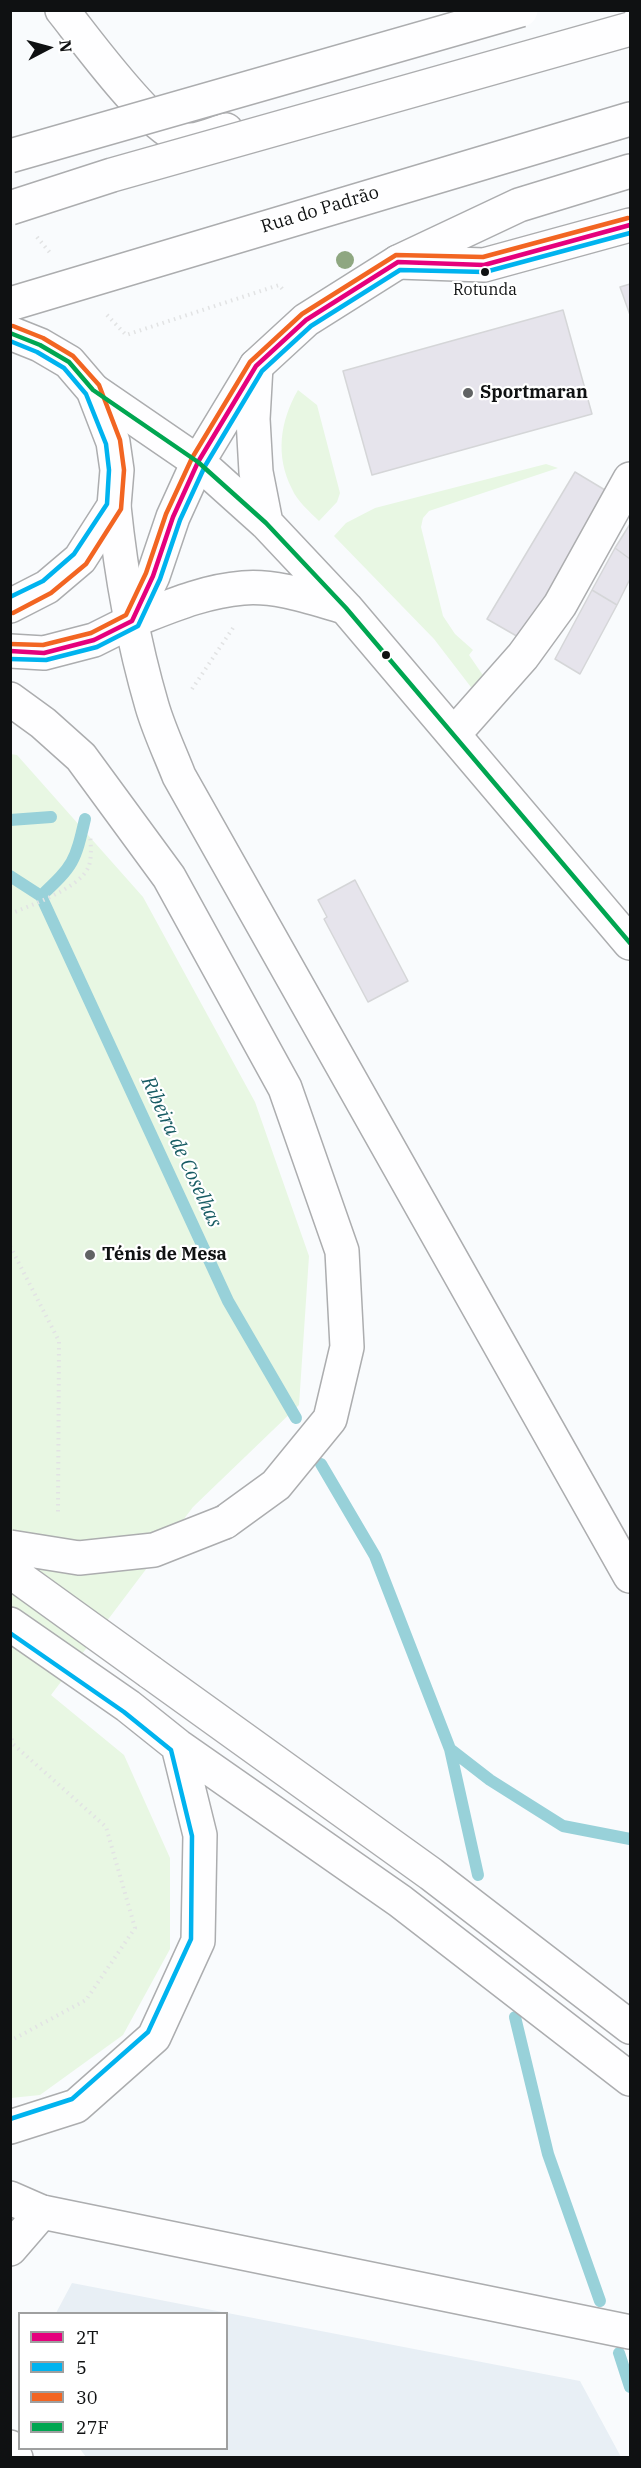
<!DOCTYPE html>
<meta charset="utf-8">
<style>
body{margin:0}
#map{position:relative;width:641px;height:2468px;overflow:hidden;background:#f9fbfd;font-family:"IBM Plex Serif",serif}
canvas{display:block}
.frame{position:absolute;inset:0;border:12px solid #0f1112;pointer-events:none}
.legend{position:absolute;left:18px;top:2312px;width:210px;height:138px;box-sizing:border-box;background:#fff;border:2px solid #9fa0a0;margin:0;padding:8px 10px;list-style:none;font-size:18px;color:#0f1112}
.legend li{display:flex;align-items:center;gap:12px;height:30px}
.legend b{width:30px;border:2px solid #9fa0a0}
.north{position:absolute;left:18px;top:18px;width:60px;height:60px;-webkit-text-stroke:4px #fff;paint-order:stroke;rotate:84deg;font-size:16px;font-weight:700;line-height:24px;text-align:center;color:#0f1112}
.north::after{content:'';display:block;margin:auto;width:21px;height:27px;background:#0f1112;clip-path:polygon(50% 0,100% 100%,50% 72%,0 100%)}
</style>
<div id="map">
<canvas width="641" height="2468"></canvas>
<div class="frame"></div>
<ul class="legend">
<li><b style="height:8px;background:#e5007d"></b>2T</li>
<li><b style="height:8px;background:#00b3ef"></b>5</li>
<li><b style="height:8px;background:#f26522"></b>30</li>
<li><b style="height:8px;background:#00a651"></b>27F</li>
</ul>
<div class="north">N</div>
</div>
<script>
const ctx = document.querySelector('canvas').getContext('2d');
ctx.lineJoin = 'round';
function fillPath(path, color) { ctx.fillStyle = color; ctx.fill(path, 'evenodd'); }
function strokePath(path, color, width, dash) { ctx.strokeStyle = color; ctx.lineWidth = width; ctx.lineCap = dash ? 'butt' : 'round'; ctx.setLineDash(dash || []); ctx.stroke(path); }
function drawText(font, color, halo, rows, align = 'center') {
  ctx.font = font + ' "IBM Plex Serif",serif'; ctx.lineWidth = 4.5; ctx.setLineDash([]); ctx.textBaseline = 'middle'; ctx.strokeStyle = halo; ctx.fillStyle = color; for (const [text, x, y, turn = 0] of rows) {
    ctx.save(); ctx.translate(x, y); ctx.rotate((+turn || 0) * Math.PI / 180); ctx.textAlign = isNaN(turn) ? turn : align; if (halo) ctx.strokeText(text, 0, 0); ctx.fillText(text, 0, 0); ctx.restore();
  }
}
fillPath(new Path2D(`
 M72,2283L580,2381L621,2457H86L80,2449L226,2448V2314L56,2313Z`), '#e8eff5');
fillPath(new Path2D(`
 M298,390L317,405L340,493L337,502L319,521C310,512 297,501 292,489C275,456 280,421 298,390Z
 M546,464L558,468L429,511L423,518L421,527L443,616L455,634L473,650L469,655L489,684L477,695L434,639L334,536L346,523L375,508Z
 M10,754L17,755L143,897L255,1102L309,1256L299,1405L193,1507L51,1695L124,1755L170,1858V1949L123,2035L40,2095L11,2098Z`), '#e8f7e3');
strokePath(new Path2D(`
 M10,820L51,817
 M10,876L41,896C74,865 75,862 85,819
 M41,896L228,1301L296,1418
 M321,1464L375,1556L450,1749L490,1780L563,1826L630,1839
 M450,1749L478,1875
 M515,2017L548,2154L600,2301
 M619,2353L630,2387`), '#98d1d9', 12);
const building = new Path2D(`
 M630,284V315L620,287Z
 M563,310L592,414L372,475L343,371Z
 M575,472L610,493L527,642L487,619Z
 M630,524V559L615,548Z
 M615,548L630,559V579L617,605L592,590Z
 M592,590L617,605L580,674L555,659Z
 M355,880L408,981L368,1002L324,919L327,917L318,900Z`);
fillPath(building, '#e6e4ec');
strokePath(building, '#d5d6d8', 1.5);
const minor = new Path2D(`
 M62,10C84,37 157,140 190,140C201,140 216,133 226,130
 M398,262L484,265L630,225
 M256,366L253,419L256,472L266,523
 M93,390L198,462L266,523L346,608L630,943
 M132,621C168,607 204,591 243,588C277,585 312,598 344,607
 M454,734L523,656L560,605L630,479
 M10,2249L42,2212
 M10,2447L16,2458`);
const major = new Path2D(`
 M10,304L630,119
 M10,333L40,345L69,362L93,390L113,442L117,470L114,506L80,559L47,587L10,606
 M10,651L44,653L94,640L132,621L153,576L173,517L198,462L256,366L306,320L398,262L519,205L630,171`);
const highway = new Path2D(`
 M114,506C121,574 133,641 152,706C159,730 170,753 179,776L630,1576
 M10,699L43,723L81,757L169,877L285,1088L342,1251L347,1347L330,1419L276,1485L225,1522
 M10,1624L128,1706L178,1746L400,1901L630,2079
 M150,1672L431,1874L630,2027
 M10,2127L76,2106L154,2037L198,1941L200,1835L178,1746
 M10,2198L42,2212L630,2332`);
strokePath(minor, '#acadaf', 36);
strokePath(major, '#acadaf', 36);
strokePath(highway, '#acadaf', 36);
strokePath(new Path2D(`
 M37,237L51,254
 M107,315L126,335L279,285L284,291
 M192,689L233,628
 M10,914C31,905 78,889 88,868C92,860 91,845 90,835
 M10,1246L59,1341L58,1516
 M10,1733L13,1744L106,1827L135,1928L86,2000L10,2041`), '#e2e3e4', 4, [1.5, 4.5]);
strokePath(minor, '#fefeff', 33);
strokePath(major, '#fefeff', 33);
strokePath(highway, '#fefeff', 33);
const highwayBridge = new Path2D(`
 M10,156L521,10
 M10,208L112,175L630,29
 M10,1547L79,1558L154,1550L225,1522
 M10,1571L150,1672`);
strokePath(highwayBridge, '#acadaf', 36, []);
strokePath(highwayBridge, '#fefeff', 33);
strokePath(new Path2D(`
 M10,651L44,653L94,640L132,621L153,576L173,517L198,462L256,366L306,320L398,262L484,265L630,225`), '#e5007d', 4.5);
strokePath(new Path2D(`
 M10,341L37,352L64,368L86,394L106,444L109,470L107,504L74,554L43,581L10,597
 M10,659L46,660L97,647L138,626L160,579L180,520L205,466L262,371L311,326L400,270L485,272L630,233
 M10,1633L124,1712L171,1750L192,1836L191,1939L148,2032L72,2099L10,2119`), '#00b3ef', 4.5);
strokePath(new Path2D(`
 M13,326L43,338L73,356L99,385L120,440L124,470L121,509L86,564L51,593L13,613
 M10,644L43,645L91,633L126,615L146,573L166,514L192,458L250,362L302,314L396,255L483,257L628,218`), '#f26522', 4.5);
strokePath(new Path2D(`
 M10,333L40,345L69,362L93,390L198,462L266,523L346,608L630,943`), '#00a651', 4.5);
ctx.fillStyle = '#8fa781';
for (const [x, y] of [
 [345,260]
]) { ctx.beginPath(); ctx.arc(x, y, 9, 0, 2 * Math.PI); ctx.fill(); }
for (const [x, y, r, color] of [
 [485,272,5,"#0f1112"],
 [468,393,6,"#616364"],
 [386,655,5,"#0f1112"],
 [90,1255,6,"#616364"]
]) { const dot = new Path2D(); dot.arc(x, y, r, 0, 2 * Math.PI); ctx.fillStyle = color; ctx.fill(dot); strokePath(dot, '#fff', 2); }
drawText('16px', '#0f1112', '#fff', [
 ["Rotunda",485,290]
]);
drawText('18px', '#0f1112', '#fff', [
 ["Rua do Padrão",320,210,-17]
]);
drawText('bold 18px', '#0f1112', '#fff', [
 ["Sportmaran",480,393],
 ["Ténis de Mesa",102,1255]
], 'left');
drawText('italic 20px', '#185c64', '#fff', [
 ["Ribeira de Coselhas",181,1152,65]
]);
</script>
